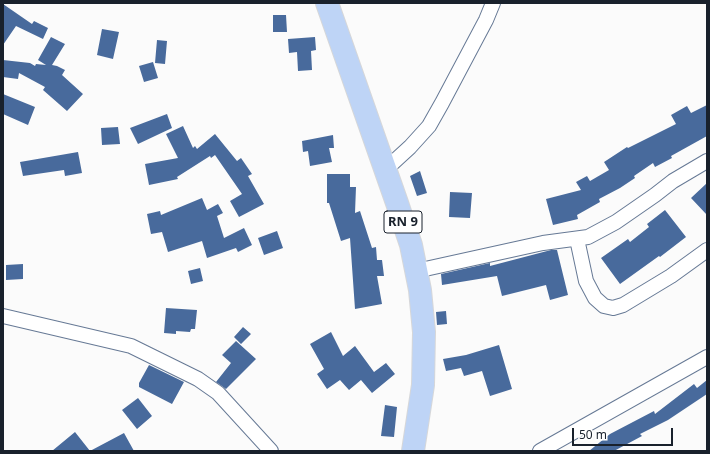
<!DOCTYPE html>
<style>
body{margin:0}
#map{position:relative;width:710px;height:454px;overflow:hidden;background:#fbfbfb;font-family:"Noto Sans",sans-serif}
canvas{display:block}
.frame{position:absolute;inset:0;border:4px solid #19212c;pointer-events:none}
.scale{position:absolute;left:572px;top:428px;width:101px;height:18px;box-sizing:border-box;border:2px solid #19212c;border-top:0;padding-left:5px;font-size:12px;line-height:14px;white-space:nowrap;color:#19212c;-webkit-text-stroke:3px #fff;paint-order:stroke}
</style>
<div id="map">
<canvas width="710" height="454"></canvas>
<div class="frame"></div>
<div class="scale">50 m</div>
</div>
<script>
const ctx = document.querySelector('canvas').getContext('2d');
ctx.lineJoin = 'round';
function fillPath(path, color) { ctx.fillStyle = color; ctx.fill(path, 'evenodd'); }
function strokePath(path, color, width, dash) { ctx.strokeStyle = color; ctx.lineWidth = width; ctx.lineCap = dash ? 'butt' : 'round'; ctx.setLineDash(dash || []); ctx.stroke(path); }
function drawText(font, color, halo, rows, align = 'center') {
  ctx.font = font + ' "Noto Sans",sans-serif'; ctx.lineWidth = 4; ctx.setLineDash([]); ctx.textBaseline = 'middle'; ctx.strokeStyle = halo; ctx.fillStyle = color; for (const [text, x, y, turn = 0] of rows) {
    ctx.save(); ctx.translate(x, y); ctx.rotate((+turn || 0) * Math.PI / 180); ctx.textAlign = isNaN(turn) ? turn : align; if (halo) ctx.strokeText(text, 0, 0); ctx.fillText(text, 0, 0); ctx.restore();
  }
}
fillPath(new Path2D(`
 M3,4L32,24L34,21L48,28L43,39L16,26L3,45Z
 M273,15H286L287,32H273Z
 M102,29L119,32L113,59L97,55Z
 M51,37L65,44L52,65L57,66L65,70L62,75L83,94L67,111L43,90L45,87L19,73L18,79L3,77V60L30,63L35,66L36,64L46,65L38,60Z
 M315,37L316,50L311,51L312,70L298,71L297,52L289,53L288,39Z
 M157,40L167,41L165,64L155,63Z
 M153,62L158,78L144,82L139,66Z
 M3,94L35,107L28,125L3,114Z
 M707,105V136L671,156L672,158L655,167L653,163L634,176L635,178L620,188L599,199L600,202L577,215L578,219L553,225L546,199L581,190L576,182L587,176L590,181L609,170L604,162L627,147L628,148L676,124L671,115L687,106L691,113Z
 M167,114L172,128L138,144L130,128Z
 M183,126L193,148L195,146L197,149L215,134L237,161L241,158L252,174L248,176L264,204L239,217L230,201L242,194L215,155L211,158L210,156L177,177L178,179L149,185L145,164L178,158L166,134Z
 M118,127L120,144L102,145L101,128Z
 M333,135L334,148H329L332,162L310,166L308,151L303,152L302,141Z
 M78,152L82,173L65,176L64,170L23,176L20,162Z
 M420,171L427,193L417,196L410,176Z
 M327,174H350V187H356L355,213L360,211L372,248L376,247L377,260H382L384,276H377L382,304L355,309L350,238L341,241L329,203H327Z
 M707,183V215L691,198Z
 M450,192L472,193L470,218L449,217Z
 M202,198L207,210L218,204L223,213L217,216L224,238L244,228L252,245L238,252L236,248L207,258L202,241L168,252L162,232L151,234L147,214L160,211L161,215Z
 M665,210L686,237L660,257L659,256L620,284L601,258L628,239L630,242L649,227L647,224Z
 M277,231L283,248L264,255L258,238Z
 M551,250H557L568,295L550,300L546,285L502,296L497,276L442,285L441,274L490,263V266Z
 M23,264V279L6,280V265Z
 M200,268L203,281L191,284L188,271Z
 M166,308L197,310L195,329H191L190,332L176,331V334L164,333Z
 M446,311L447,324L437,325L436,312Z
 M243,327L251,334L241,344L234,337Z
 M331,332L343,356L355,346L374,372L386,363L395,374L372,393L361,380L349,390L340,380L327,389L317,374L324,369L310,344Z
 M236,341L256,359L226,389L216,382L231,363L222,355Z
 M499,345L512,389L490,396L482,371L464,376L461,368L446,371L443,359L466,355Z
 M149,365L184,382L172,404L139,387V383Z
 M707,380V394L668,420L640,434L642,436L614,451H589L610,434L654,411L655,414L694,384L697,388Z
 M138,398L152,416L137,429L122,410Z
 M385,405L397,407L394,437L381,436Z
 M75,432L90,451L124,433L134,451H52Z`), '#486a9c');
const street = new Path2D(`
 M386,169L410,147L429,126L442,103L486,20L493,3
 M577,239L586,281L595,298L604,306L613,308L623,305L671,276L707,250
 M416,271L543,243L588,237L616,222L655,195L673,181L707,161
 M3,316L131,346L198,379L218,393L271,451
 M540,451L707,357`);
const primary = new Path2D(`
 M327,3L397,203L411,245L420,290L424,332L423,385L413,451`);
strokePath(street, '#667995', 16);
strokePath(primary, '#d6d7d9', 24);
strokePath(street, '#fff', 14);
strokePath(primary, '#bed4f6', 22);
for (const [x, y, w] of [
 [403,222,38]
]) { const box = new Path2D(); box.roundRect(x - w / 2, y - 11, w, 22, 3); ctx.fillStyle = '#fff'; ctx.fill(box); strokePath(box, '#19212c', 1); }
drawText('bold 13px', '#19212c', null, [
 ["RN 9",403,222]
]);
</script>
